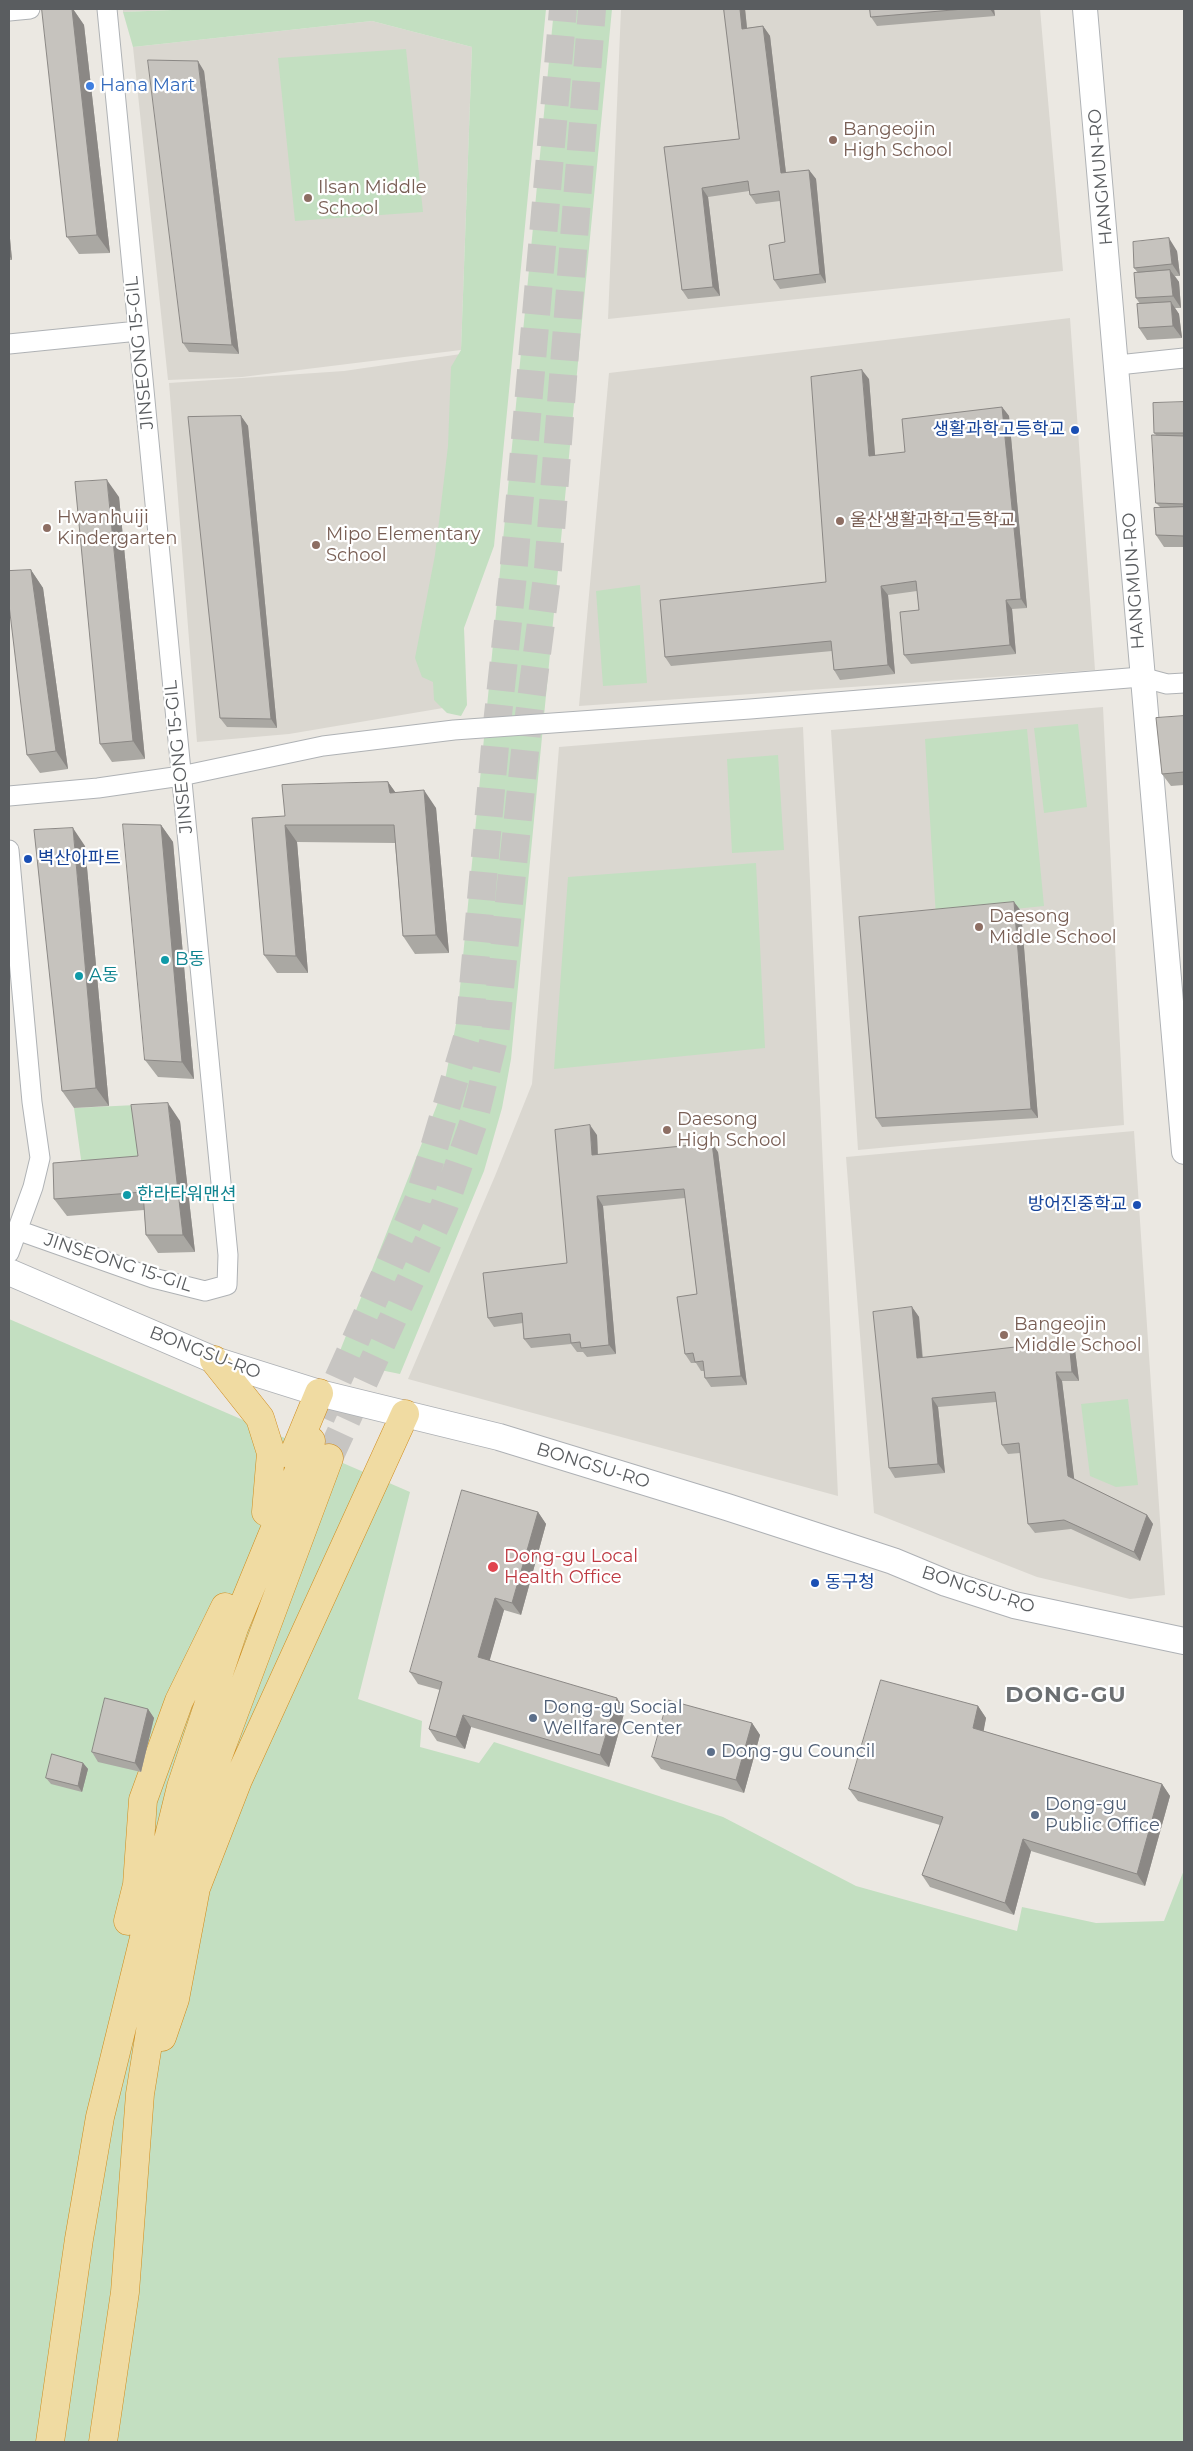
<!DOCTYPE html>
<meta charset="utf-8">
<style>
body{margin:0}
#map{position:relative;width:1193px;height:2451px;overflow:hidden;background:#ebe8e2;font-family:Montserrat,sans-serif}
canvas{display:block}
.frame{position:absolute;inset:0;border:10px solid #5a5d60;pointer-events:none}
</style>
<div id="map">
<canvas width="1193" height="2451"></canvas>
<div class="frame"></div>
</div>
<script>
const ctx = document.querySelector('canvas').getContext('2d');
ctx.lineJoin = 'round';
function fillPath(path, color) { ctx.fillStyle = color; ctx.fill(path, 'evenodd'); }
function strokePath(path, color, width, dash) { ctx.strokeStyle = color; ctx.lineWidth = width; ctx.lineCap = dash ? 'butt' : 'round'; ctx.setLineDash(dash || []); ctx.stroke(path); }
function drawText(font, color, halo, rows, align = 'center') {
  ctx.font = font + ' Montserrat,"Noto Sans KR",sans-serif'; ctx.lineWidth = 4.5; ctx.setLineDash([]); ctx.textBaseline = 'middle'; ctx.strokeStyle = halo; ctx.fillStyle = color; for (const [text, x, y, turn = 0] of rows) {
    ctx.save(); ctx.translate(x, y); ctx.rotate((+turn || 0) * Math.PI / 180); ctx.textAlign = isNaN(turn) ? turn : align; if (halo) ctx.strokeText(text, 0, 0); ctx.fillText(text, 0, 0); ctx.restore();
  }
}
fillPath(new Path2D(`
 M123,9H197L123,12Z
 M621,9H1040L1063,271L608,319Z
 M372,21L472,47L461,350L242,377L168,380L133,47Z
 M1070,318L1095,670L579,706L609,373Z
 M461,354L443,708L289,734L197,742L169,383L344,371Z
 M1103,707L1124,1125L858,1150L831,730Z
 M803,727L838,1496L408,1379L495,1176L532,1084L559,747Z
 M1134,1131L1165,1595L1130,1599L1037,1577L874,1513L846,1157Z`), '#dad7d0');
fillPath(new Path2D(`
 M197,9H546L494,546L464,628L467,705L461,716L447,713L434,700L433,682L422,677L415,658L435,555L448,446L451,367L461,350L472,47L372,21L133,47L123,12Z
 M554,9H612L511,1059L502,1108L484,1171L400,1374L336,1361L437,1105L446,1075L457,1019Z
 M406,49L423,212L295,221L278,58Z
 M640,585L647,683L603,686L596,591Z
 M1078,724L1087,807L1044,813L1034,728Z
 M1027,729L1044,906L936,917L925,739Z
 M778,755L784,850L732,853L727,759Z
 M756,863L765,1048L554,1069L568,877Z
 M136,1105L144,1170L83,1174L74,1108Z
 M9,1319L410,1492L358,1699L422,1721L420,1747L479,1763L494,1742L723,1817L856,1886L1017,1931L1022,1907L1096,1923L1164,1921L1184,1870V2442H9Z
 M1128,1399L1138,1485L1116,1487L1090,1476L1081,1404Z`), '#c3dfc1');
strokePath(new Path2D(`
 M321,1417L418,1201L469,1031L497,724L513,575L563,9
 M329,1458L444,1207L473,1124L495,1035L528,723L548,569L592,9`), '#c7c5c2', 28, [28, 14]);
const minor = new Path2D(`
 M9,11L30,9
 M9,344L138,331
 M1118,365L1184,358
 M9,796L98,788L181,776L323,746L454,730L750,709L1141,677L1167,684L1184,683
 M9,850L32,1102L40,1158L33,1187L9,1253
 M17,1230L153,1278L205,1291L227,1285L228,1255L107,9`);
const tertiary = new Path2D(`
 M1085,9L1184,1152`);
const secondary = new Path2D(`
 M9,1272L214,1360L319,1393L499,1437L727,1507L893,1561L946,1583L1014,1605L1184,1641`);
const trunk = new Path2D(`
 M214,1360L260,1418L271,1453L266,1512
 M293,1456L319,1393
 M128,1921L137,1885L143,1800L179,1701L225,1607
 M162,2037L175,1999L196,1888L238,1780L405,1414
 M50,2442L79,2239L100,2117L181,1787L234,1628L311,1441
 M103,2442L125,2292L140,2094L164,1944L205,1791L329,1458`);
strokePath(minor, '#afb2b5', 21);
strokePath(tertiary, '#afb2b5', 26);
strokePath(secondary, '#aeb1b5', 28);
strokePath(trunk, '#cf8c1d', 29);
strokePath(minor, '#fff', 19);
strokePath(tertiary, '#fff', 24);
strokePath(secondary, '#fff', 26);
strokePath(trunk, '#f0dba2', 28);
fillPath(new Path2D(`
 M42,9H73L84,25L110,253L79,254L67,237Z
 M724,9H745L747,28L763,26L770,36L786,173L809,170L816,179L826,283L780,289L774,280L785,242L780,201L756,204L750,195L749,191L708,197L720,296L688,299L682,290L664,147L739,139Z
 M870,9H994L995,16L877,26L871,17Z
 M204,71L239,354L189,352L183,343Z
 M9,228L12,260H9Z
 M1177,251L1180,276H1175L1179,282L1181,308H1175L1179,314L1182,338L1147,340L1139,328L1140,304L1136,298L1138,273L1134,268Z
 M869,379L875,456L905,452L1002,407L1009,416L1027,608L1012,609L1016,654L911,664L904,655L919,610L917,591L888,595L895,674L840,680L834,670L832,651L671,666L665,657L826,582Z
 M1184,402V547H1164L1156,535L1160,507L1156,503V435L1154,433Z
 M241,416L248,426L277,728L227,727L220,718Z
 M119,497L145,759L112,762L100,744Z
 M31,570L43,588L68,769L40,773L27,755Z
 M1184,716V785L1171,786L1162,774Z
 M388,782L395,792L436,808L449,953L415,954L403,936L395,843L297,842L308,973H277L264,955L285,816Z
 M161,825L173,842L194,1079L158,1077L145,1060Z
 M85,846L109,1106L74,1108L62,1091Z
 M1014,902L1021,911L1038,1118L882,1127L876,1118Z
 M180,1121L195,1252L158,1253L146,1235L144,1210L67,1216L54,1199L138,1156Z
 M597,1135L598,1154L718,1152L747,1385L711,1387L705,1378L704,1371H701L696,1363H691L685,1354L697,1294L685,1198L603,1206L616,1354L587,1357L583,1352H577L571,1344L531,1348L524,1339L523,1323L494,1327L488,1318L567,1263Z
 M912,1307L919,1317L923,1358L1069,1341L1075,1350L1079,1381H1062L1074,1479L1147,1515L1153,1524L1140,1561L1071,1529L1035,1533L1028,1524L1020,1453L1008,1454L1002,1445L996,1402L938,1407L945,1473L895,1478L889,1468Z
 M538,1512L546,1524L521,1615L504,1610L489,1661L625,1710L609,1767L471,1727L465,1749L437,1741L429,1729L440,1690L418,1684L410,1672Z
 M978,1706L986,1718L983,1731L1162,1784L1170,1796L1145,1886L1031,1851L1014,1915L930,1887L922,1875L940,1825L858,1801L849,1789Z
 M148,1709L154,1718L141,1772L98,1762L92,1752Z
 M752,1723L760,1735L744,1793L661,1769L652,1757Z
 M83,1763L88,1769L82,1792L51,1784L46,1778Z`), '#aaa8a3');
fillPath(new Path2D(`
 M72,9H73L84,25L110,253L97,235Z
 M740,9H745L748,38L742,29Z
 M990,9H994L995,16Z
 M763,26L770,36L787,182L781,173Z
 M198,61L204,71L239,354L232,345Z
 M809,170L816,179L826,283L820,274Z
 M702,188L708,197L720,296L713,287Z
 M9,228L12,260L9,255Z
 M1169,238L1177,251L1180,276L1172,264Z
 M1170,270L1179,282L1181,308L1173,296Z
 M1171,302L1179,314L1182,338L1173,326Z
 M862,370L869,379L876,466L869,456Z
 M1002,407L1009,416L1027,608L1021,599Z
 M241,416L248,426L277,728L271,719Z
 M107,480L119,497L145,759L133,741Z
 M31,570L43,588L68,769L56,751Z
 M881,586L888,595L895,674L888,665Z
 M1006,600L1012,609L1016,654L1010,645Z
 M388,782L401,800L390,793Z
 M424,790L436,808L449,953L436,935Z
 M161,825L173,842L194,1079L182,1062Z
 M285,825L297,842L308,973L296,956Z
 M73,828L85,846L109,1106L96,1088Z
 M1014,902L1021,911L1038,1118L1031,1109Z
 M168,1103L180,1121L195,1252L183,1235Z
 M590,1125L597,1135L598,1164L592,1155Z
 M712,1143L718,1152L747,1385L741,1376Z
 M597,1196L603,1206L616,1354L609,1345Z
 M912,1307L919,1317L923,1367L917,1358Z
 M1069,1341L1075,1350L1079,1381L1072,1372Z
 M1056,1372L1062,1381L1075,1485L1068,1476Z
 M932,1398L938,1407L945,1473L938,1464Z
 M538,1512L546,1524L521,1615L512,1603Z
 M1147,1515L1153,1524L1140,1561L1134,1552Z
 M495,1598L504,1610L487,1670L478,1657Z
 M617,1698L625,1710L609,1767L600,1755Z
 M978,1706L986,1718L982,1740L973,1728Z
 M148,1709L154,1718L141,1772L135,1763Z
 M463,1715L471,1727L465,1749L456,1737Z
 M752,1723L760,1735L744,1793L736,1780Z
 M83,1763L88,1769L82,1792L78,1786Z
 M1162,1784L1170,1796L1145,1886L1137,1874Z
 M1023,1839L1031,1851L1014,1915L1005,1903Z`), '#8b8885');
const building = new Path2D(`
 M42,9H72L97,235L67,237Z
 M724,9H740L742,29L763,26L781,173L809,170L820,274L774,280L769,245L785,242L779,191L750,195L748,181L702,188L713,287L682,290L664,147L739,139Z
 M870,9H964L871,17Z
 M148,60L198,61L232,345L183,343Z
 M1169,238L1172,264L1134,268L1133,242Z
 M1170,270L1173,296L1136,298L1134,273Z
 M1171,302L1173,326L1139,328L1137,304Z
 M862,370L869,456L905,452L902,419L1002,407L1021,599L1006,600L1010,645L904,655L900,612L919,610L916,581L881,586L888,665L834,670L831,641L665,657L660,600L826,582L811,377Z
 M1184,402V433H1154L1153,403Z
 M241,416L271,719L220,718L188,417Z
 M1152,435L1184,436V504L1156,503Z
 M107,480L133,741L100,744L75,482Z
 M1184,507V536L1156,535L1154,508Z
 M31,570L56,751L27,755L9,605V571Z
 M1184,716V772L1162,774L1156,718Z
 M388,782L390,793L424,790L436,935L403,936L394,825H285L296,956L264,955L252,818L285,816L282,785Z
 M123,824L161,825L182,1062L145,1060Z
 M73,828L96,1088L62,1091L34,830Z
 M1014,902L1031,1109L876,1118L859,917Z
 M168,1103L183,1235H146L143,1192L54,1199L53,1163L138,1156L131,1105Z
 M590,1125L592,1155L712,1143L741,1376L705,1378L703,1361L695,1362L693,1353L685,1354L677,1297L697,1294L684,1189L597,1196L609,1345L581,1348L580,1342L571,1343L570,1334L524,1339L522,1313L488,1318L483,1273L567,1263L555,1130Z
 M912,1307L917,1358L1069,1341L1072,1372H1056L1068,1476L1147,1515L1134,1552L1064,1520L1028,1524L1019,1443L1002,1445L995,1392L932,1398L938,1464L889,1468L873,1312Z
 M462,1490L538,1512L512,1603L495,1598L478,1657L617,1698L600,1755L463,1715L456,1737L429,1729L442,1682L410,1672Z
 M881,1680L978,1706L973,1728L1162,1784L1137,1874L1023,1839L1005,1903L922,1875L943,1817L849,1789Z
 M105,1698L148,1709L135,1763L92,1752Z
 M668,1700L752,1723L736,1780L652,1757Z
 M52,1754L83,1763L78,1786L46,1778Z`);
fillPath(building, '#c6c3be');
strokePath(building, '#8b8885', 1);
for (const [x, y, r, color] of [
 [90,86,5,"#3f7fe0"],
 [833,140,5,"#8d6e63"],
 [308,198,5,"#8d6e63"],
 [1075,430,5,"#1a4fb4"],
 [840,521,5,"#8d6e63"],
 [47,528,5,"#8d6e63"],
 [316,545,5,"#8d6e63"],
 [28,859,5,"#1a4fb4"],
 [979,927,5,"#8d6e63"],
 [165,960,5,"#0f9aa8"],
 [79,976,5,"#0f9aa8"],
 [667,1130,5,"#8d6e63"],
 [127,1195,5,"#0f9aa8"],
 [1137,1205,5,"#1a4fb4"],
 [1004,1335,5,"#8d6e63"],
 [493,1567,6,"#e0444e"],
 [815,1583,5,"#1a4fb4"],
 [533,1718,5,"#5c6f8a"],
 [711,1752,5,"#5c6f8a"],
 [1035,1815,5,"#5c6f8a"]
]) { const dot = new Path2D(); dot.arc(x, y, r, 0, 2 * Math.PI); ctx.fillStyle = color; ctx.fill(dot); strokePath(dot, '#fff', 2); }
drawText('18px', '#366cbe', '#fff', [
 ["Hana Mart",100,86]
], 'left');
drawText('18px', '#785e54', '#fff', [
 ["Bangeojin",843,130],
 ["High School",843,151],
 ["Ilsan Middle",318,188],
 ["School",318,209],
 ["Hwanhuiji",57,518],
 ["Kindergarten",57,539],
 ["울산생활과학고등학교",850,521],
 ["Mipo Elementary",326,535],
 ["School",326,556],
 ["Daesong",989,917],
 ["Middle School",989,938],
 ["Daesong",677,1120],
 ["High School",677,1141],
 ["Bangeojin",1014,1325],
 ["Middle School",1014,1346]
], 'left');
drawText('18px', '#5a5d60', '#fff', [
 ["HANGMUN-RO",1101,177,-95],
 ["JINSEONG 15-GIL",140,353,-96],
 ["HANGMUN-RO",1134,581,-94],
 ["JINSEONG 15-GIL",179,757,-96],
 ["JINSEONG 15-GIL",118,1263,18],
 ["BONGSU-RO",205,1353,21],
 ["BONGSU-RO",593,1466,17],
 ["BONGSU-RO",978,1590,18]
]);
drawText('18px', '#164399', '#fff', [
 ["생활과학고등학교",1065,430],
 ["벽산아파트",38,859,"left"],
 ["방어진중학교",1127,1205],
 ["동구청",825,1583,"left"]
], 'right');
drawText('18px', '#0d838f', '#fff', [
 ["B동",175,960],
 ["A동",89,976],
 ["한라타워맨션",137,1195]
], 'left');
drawText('18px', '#be3a42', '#fff', [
 ["Dong-gu Local",504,1557],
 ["Health Office",504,1578]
], 'left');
drawText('18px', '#4e5e75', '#fff', [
 ["Dong-gu Social",543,1708],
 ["Wellfare Center",543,1729],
 ["Dong-gu Council",721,1752],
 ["Dong-gu",1045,1805],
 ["Public Office",1045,1826]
], 'left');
ctx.letterSpacing = '1px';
drawText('bold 22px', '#6b6f72', '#fff', [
 ["DONG-GU",1066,1696]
]);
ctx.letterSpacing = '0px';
</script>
